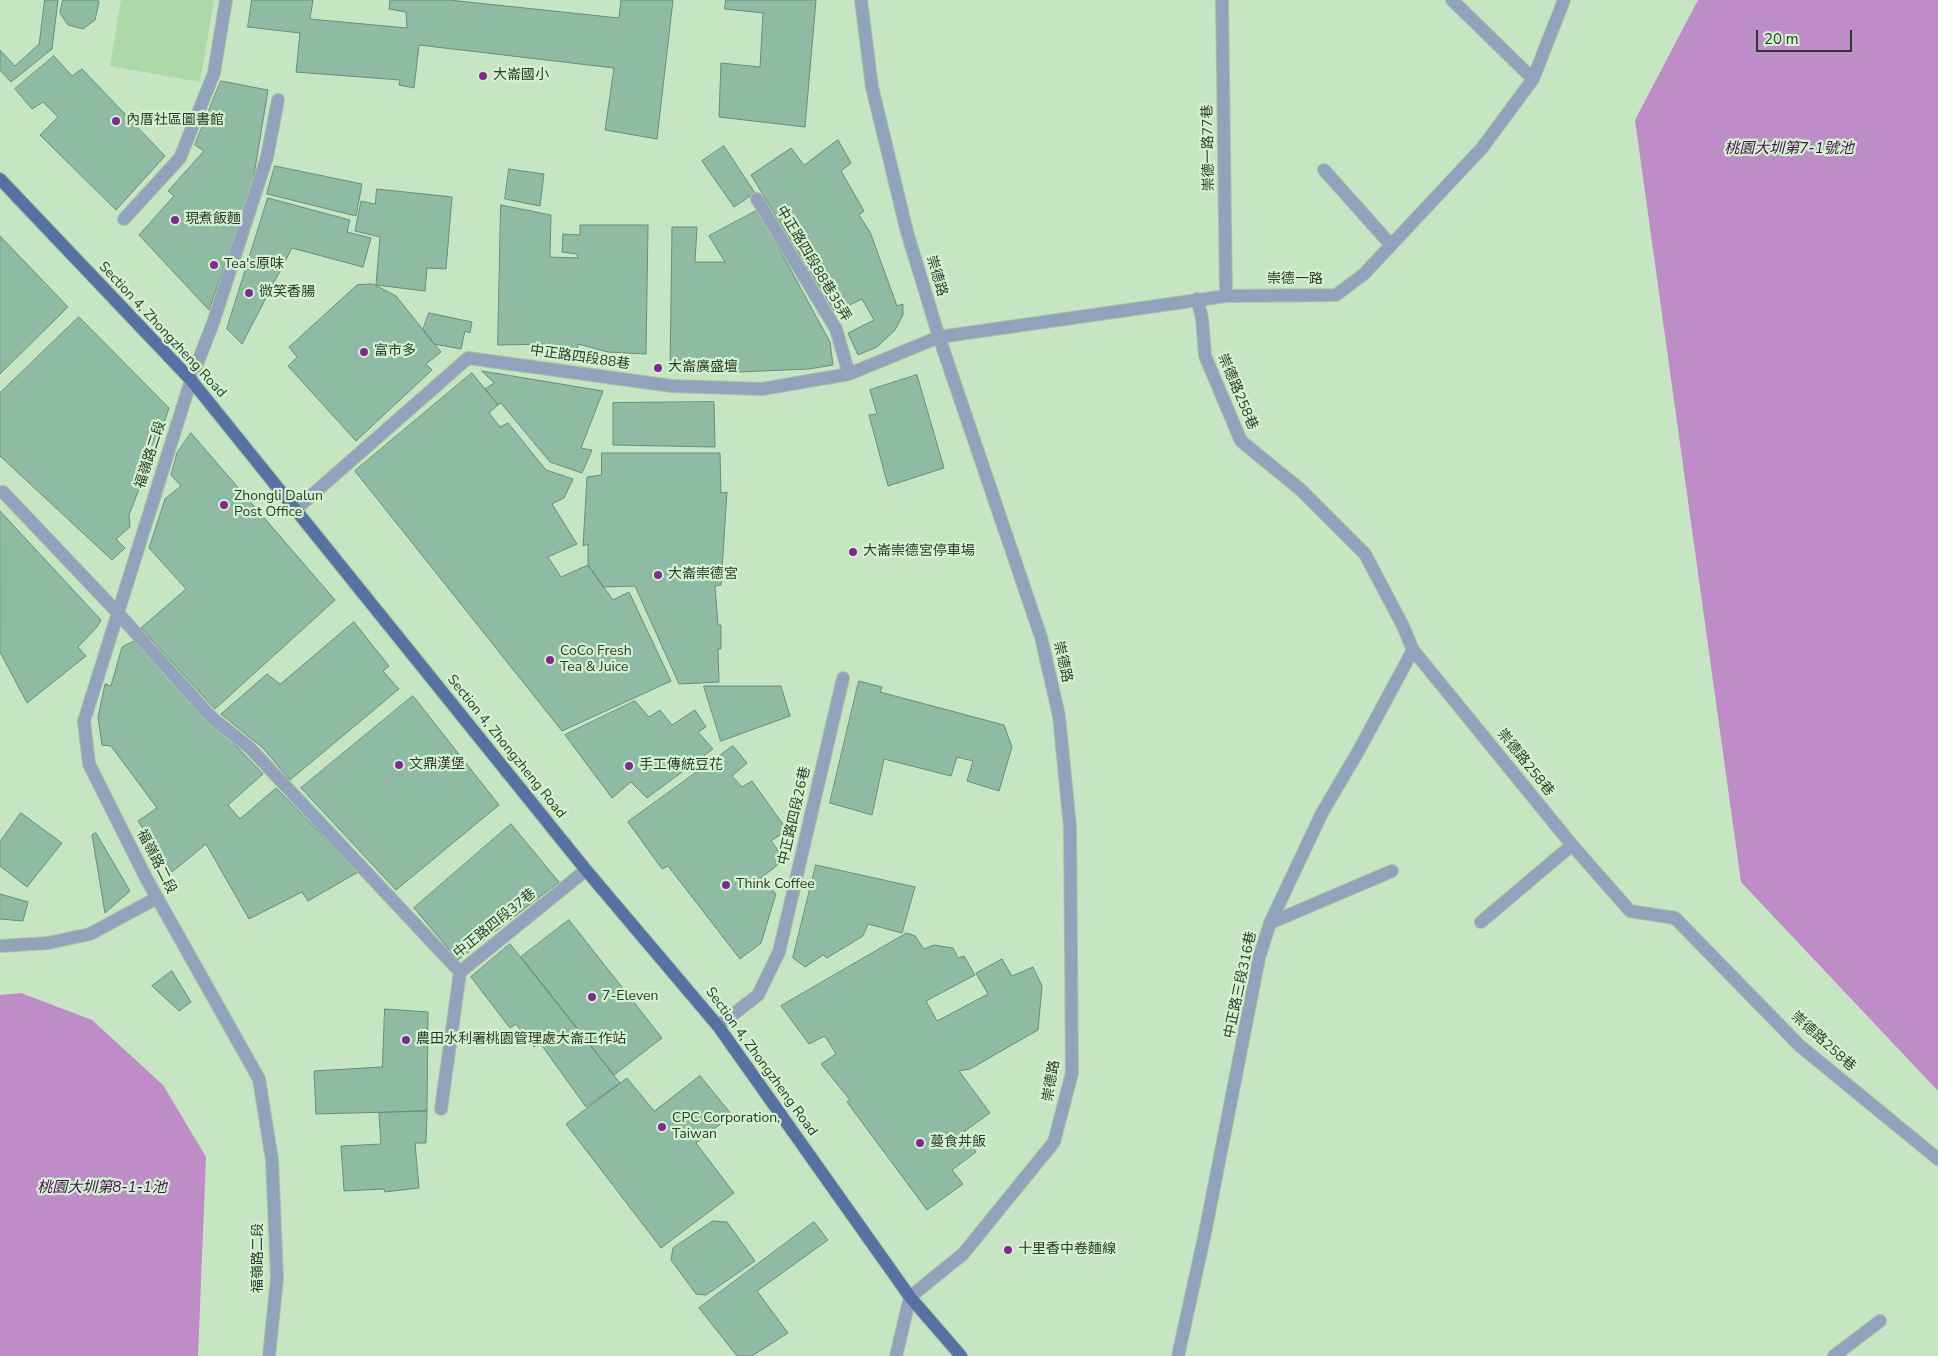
<!DOCTYPE html>
<meta charset="utf-8">
<style>
body{margin:0}
#map{position:relative;width:1938px;height:1356px;overflow:hidden;background:#c6e5c2;font-family:"Nunito Sans",sans-serif}
canvas{display:block}
.scale{position:absolute;left:1756px;top:30px;width:96px;height:22px;box-sizing:border-box;border:2px solid #2d392c;border-top:0;padding-left:6px;font-size:15px;line-height:18px;white-space:nowrap;color:#2d392c;-webkit-text-stroke:4px #d3f2cf;paint-order:stroke}
</style>
<div id="map">
<canvas width="1938" height="1356"></canvas>
<div class="scale">20 m</div>
</div>
<script>
const ctx = document.querySelector('canvas').getContext('2d');
ctx.lineJoin = 'round';
function fillPath(path, color) { ctx.fillStyle = color; ctx.fill(path, 'evenodd'); }
function strokePath(path, color, width, dash) { ctx.strokeStyle = color; ctx.lineWidth = width; ctx.lineCap = dash ? 'butt' : 'round'; ctx.setLineDash(dash || []); ctx.stroke(path); }
function drawText(font, color, halo, rows, align = 'center') {
  ctx.font = font + ' "Nunito Sans","Noto Sans TC",sans-serif'; ctx.lineWidth = 4.5; ctx.setLineDash([]); ctx.textBaseline = 'middle'; ctx.strokeStyle = halo; ctx.fillStyle = color; for (const [text, x, y, turn = 0] of rows) {
    ctx.save(); ctx.translate(x, y); ctx.rotate((+turn || 0) * Math.PI / 180); ctx.textAlign = isNaN(turn) ? turn : align; if (halo) ctx.strokeText(text, 0, 0); ctx.fillText(text, 0, 0); ctx.restore();
  }
}
fillPath(new Path2D(`
 M121,0H214L200,82L110,66Z`), '#add8a7');
fillPath(new Path2D(`
 M1698,0H1938V1091L1741,882L1635,120Z
 M21,993L92,1020L163,1085L206,1157L198,1356H0V995Z`), '#be8cc6');
const building = new Path2D(`
 M45,0H58L52,49L11,82L0,70V50L15,66L39,44Z
 M63,0H98L99,2L95,20L83,29L68,25L60,13Z
 M252,0H313L310,19L407,28L406,12L389,9L390,0H449L619,18L621,0H673L657,139L605,130L614,68L419,45L414,88L399,85L400,80L296,72L300,33L248,27Z
 M726,0H816L805,127L719,117L721,63L760,67L763,13L725,9Z
 M54,56L72,76L82,69L165,156L116,210L40,135L58,117L43,102L32,109L15,89Z
 M221,81L268,90L252,187L209,310L139,235L174,196L168,191L204,151L195,145Z
 M838,140L851,163L841,171L864,211L859,215L870,232L897,306L903,304V315L895,330L877,347L858,355L848,333L874,320L862,299L835,312L751,175L791,148L804,165Z
 M724,146L755,193L734,207L702,161Z
 M275,166L362,184L356,216L267,194Z
 M509,169L544,174L540,206L505,199Z
 M377,189L452,197L446,269L427,268L425,291L376,285L380,237L355,231L361,201L375,204Z
 M268,198L350,220L347,232L371,238L363,267L292,248L242,344L227,329Z
 M501,205L551,215L550,257L578,258L577,254L562,252L563,234L580,235V225H648L646,354L608,352L578,344L577,355L549,352L550,344L498,345Z
 M758,210L830,342L833,365L809,369L714,373L670,369L672,227H697L695,262H725L709,236Z
 M0,236L68,307L0,374Z
 M373,284L396,296L441,352L426,364L432,370L356,441L288,366L297,357L289,347L357,285Z
 M429,313L472,322L470,333L465,331L461,349L434,344L423,330Z
 M79,317L169,408L152,460L136,477L141,484L129,515L130,527L116,539L125,548L112,560L0,456V393Z
 M482,371L603,391L581,448L592,450L582,473L550,462L501,403L498,405L485,389L494,383Z
 M472,373L498,405L489,413L500,427L508,423L546,470L573,479L564,498L552,504L577,544L548,557L561,577L588,565L613,600L629,592L671,681L562,731L355,471Z
 M917,375L944,468L888,486L869,415L877,414L870,390Z
 M714,402L715,447L613,445V403Z
 M191,433L335,600L215,709L141,628L186,589L149,548L165,499L181,486L171,475L177,453Z
 M602,453H720L721,493L727,492L721,585L715,586L718,625H721V649H718L719,682L679,684L635,586L603,587L588,565V544L583,546L587,477L601,475Z
 M0,511L101,620L97,627L78,647L86,656L27,703L0,652Z
 M354,622L389,666L383,671L399,689L290,780L263,748L221,714L267,674L280,684Z
 M135,641L263,774L228,805L240,819L276,788L358,872L308,901L302,892L249,919L206,844L172,872L138,821L157,808L111,746L102,745L98,717L105,684L111,686L122,647Z
 M859,681L882,687L880,692L1004,725L1012,747L999,791L967,781L973,761L957,757L951,776L884,759L872,815L830,803Z
 M704,686H781L790,716L721,741Z
 M413,696L499,805L396,890L301,788Z
 M635,701L649,717L660,710L672,725L695,710L706,727L698,732L713,749L647,798L631,782L612,798L565,735Z
 M733,746L747,763L732,776L742,787L752,781L787,830L771,841L785,859L761,878L776,894L761,943L740,959L668,866L662,869L628,822Z
 M21,813L62,843L27,887L0,866V842Z
 M511,824L559,882L458,960L414,908Z
 M96,833L130,891L105,913L92,835Z
 M816,865L915,887L902,933L868,924L863,936L827,958L823,955L805,967L793,958Z
 M0,894L28,902L23,921L0,919Z
 M569,920L662,1038L614,1075L521,957Z
 M907,933L915,936L924,949L934,945L953,948L958,958L964,956L975,975L926,1001L937,1021L988,994L976,973L1002,959L1012,976L1033,967L1042,986L1038,1030L970,1069L959,1071L990,1113L962,1133L976,1152L952,1170L963,1184L927,1210L847,1102L850,1100L821,1064L836,1054L825,1036L809,1044L781,1006Z
 M510,944L620,1083L586,1107L540,1043L534,1047L516,1024L510,1028L471,977Z
 M172,971L191,1002L179,1011L152,986Z
 M385,1009L428,1012L427,1111L316,1114L314,1071L382,1067Z
 M700,1076L732,1115L696,1143L734,1193L661,1248L566,1124L627,1078L654,1111Z
 M427,1111L426,1143H415L419,1188L385,1192L384,1189L344,1191L341,1146L381,1144L379,1113Z
 M713,1221L727,1222L755,1261L706,1295L696,1294L671,1260L673,1248Z
 M814,1222L828,1240L757,1291L788,1333L752,1356H737L699,1308Z`);
fillPath(building, '#8fbaa3');
strokePath(building, '#658f79', 1);
const minor = new Path2D(`
 M861,0L872,87L907,232L939,337L1041,637L1059,716L1070,827L1072,1073L1054,1142L963,1254L910,1297L896,1356
 M1222,0L1226,296
 M1452,0L1533,79
 M1324,170L1391,245
 M757,199L836,329L849,374
 M124,219L180,158L214,73L226,0
 M1197,299L1202,318L1205,356L1241,441L1301,490L1365,554L1403,626L1413,650L1572,845L1630,911L1675,918L1800,1046L1938,1159
 M3,492L117,612L212,718L249,747L460,972
 M296,509L468,358L672,386L762,389L849,374L939,337L1226,296L1336,295L1364,274L1482,148L1533,79L1564,0
 M1481,922L1572,845
 M1270,923L1392,871
 M0,946L48,943L90,934L157,898
 M718,1026L758,995L779,952L843,678
 M441,1109L460,972L586,870
 M269,1356L277,1278L272,1160L259,1079L146,878L89,764L84,721L191,380L213,323L267,157L278,100
 M1178,1356L1205,1233L1259,958L1270,923L1322,813L1359,750L1413,650
 M1834,1356L1880,1321`);
const major = new Path2D(`
 M0,179L191,380L586,870L718,1026L910,1297L961,1356`);
strokePath(minor, '#a7c3a4', 14);
strokePath(major, '#a7c3a4', 14);
strokePath(minor, '#92a2bd', 12);
strokePath(major, '#5671a2', 12);
for (const [x, y, r, color] of [
 [483,76,5,"#832792"],
 [116,121,5,"#832792"],
 [175,220,5,"#832792"],
 [214,265,5,"#832792"],
 [249,293,5,"#832792"],
 [364,352,5,"#832792"],
 [658,368,5,"#832792"],
 [224,505,5,"#832792"],
 [853,552,5,"#832792"],
 [658,575,5,"#832792"],
 [550,660,5,"#832792"],
 [399,765,5,"#832792"],
 [629,766,5,"#832792"],
 [726,885,5,"#832792"],
 [592,997,5,"#832792"],
 [406,1040,5,"#832792"],
 [662,1127,5,"#832792"],
 [920,1143,5,"#832792"],
 [1008,1250,5,"#832792"]
]) { const dot = new Path2D(); dot.arc(x, y, r, 0, 2 * Math.PI); ctx.fillStyle = color; ctx.fill(dot); strokePath(dot, '#d3f2cf', 2); }
drawText('14px', '#2d392c', '#d3f2cf', [
 ["大崙國小",493,76],
 ["內厝社區圖書館",126,121],
 ["現煮飯麵",185,220],
 ["Tea's原味",224,265],
 ["微笑香腸",259,293],
 ["富市多",374,352],
 ["大崙廣盛壇",668,368],
 ["Zhongli Dalun",234,497],
 ["Post Office",234,513],
 ["大崙崇德宮停車場",863,552],
 ["大崙崇德宮",668,575],
 ["CoCo Fresh",560,652],
 ["Tea & Juice",560,668],
 ["文鼎漢堡",409,765],
 ["手工傳統豆花",639,766],
 ["Think Coffee",736,885],
 ["7-Eleven",602,997],
 ["農田水利署桃園管理處大崙工作站",416,1040],
 ["CPC Corporation,",672,1119],
 ["Taiwan",672,1135],
 ["蔓食丼飯",930,1143],
 ["十里香中卷麵線",1018,1250]
], 'left');
drawText('14px', '#2d392c', '#d3f2cf', [
 ["崇德一路77巷",1209,148,-91],
 ["中正路四段88巷35弄",813,264,59],
 ["崇德路",936,276,73],
 ["崇德一路",1295,280],
 ["Section 4, Zhongzheng Road",162,330,47],
 ["中正路四段88巷",580,358,8],
 ["崇德路258巷",1237,392,67],
 ["福嶺路二段",151,455,-72],
 ["崇德路",1062,662,77],
 ["Section 4, Zhongzheng Road",506,747,51],
 ["崇德路258巷",1525,763,51],
 ["中正路四段26巷",795,816,-77],
 ["福嶺路二段",156,862,63],
 ["中正路四段37巷",495,924,-39],
 ["中正路三段316巷",1241,985,-78],
 ["崇德路258巷",1823,1042,42],
 ["Section 4, Zhongzheng Road",761,1062,54],
 ["崇德路",1052,1081,-80],
 ["福嶺路二段",259,1258,-90]
]);
drawText('italic 15px', '#490a52', '#d3f2cf', [
 ["桃園大圳第7-1號池",1789,149],
 ["桃園大圳第8-1-1池",102,1188]
]);
</script>
